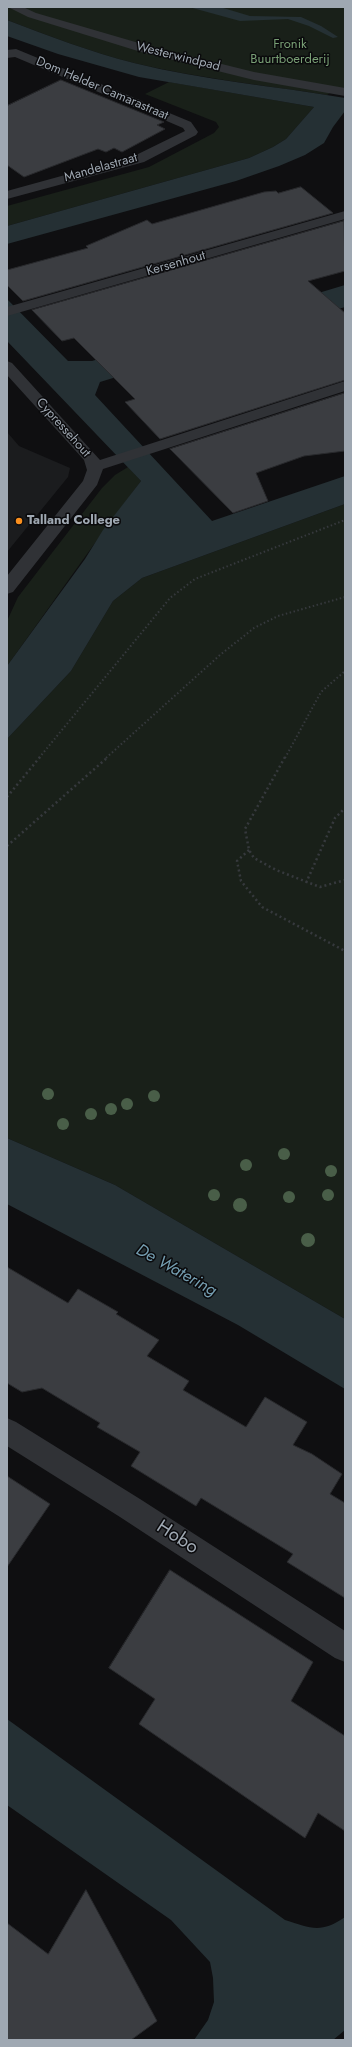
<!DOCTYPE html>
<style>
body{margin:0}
#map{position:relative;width:352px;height:2047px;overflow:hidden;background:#0f0f11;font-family:Jost,sans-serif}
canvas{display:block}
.frame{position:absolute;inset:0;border:8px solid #9fa8b2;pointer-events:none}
</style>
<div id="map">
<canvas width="352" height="2047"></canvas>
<div class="frame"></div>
</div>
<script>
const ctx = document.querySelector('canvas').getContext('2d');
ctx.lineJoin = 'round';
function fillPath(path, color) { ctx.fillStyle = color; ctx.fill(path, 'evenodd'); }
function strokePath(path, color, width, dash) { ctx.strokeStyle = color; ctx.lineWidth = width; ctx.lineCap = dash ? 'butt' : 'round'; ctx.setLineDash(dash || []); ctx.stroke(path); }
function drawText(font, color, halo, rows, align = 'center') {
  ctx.font = font + ' Jost,sans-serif'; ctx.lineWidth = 3; ctx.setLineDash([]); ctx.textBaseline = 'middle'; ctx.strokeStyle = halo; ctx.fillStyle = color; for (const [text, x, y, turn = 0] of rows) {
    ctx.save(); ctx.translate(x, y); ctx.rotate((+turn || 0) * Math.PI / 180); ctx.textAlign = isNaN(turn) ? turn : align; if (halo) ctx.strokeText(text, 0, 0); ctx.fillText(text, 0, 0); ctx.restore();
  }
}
fillPath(new Path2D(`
 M7,432L19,446L70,468L68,477L7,552Z`), '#1b1c1e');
fillPath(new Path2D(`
 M7,7H345V89L337,88L327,95C263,85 197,78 134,63C91,52 49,36 7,20Z
 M169,82L314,107L286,139L273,147L249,158L7,226V206L149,167L214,133L219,127L216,122L145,94Z
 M128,467L141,481C95,541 52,604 7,666V621L18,597L102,488L115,475Z
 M345,504V1319L115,1185L7,1138V739L71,671L113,601L142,578Z`), '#192019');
fillPath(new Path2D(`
 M189,7H220L250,16L301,17L321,26L338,37L333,38L309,26L288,19L240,21Z
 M7,20C49,36 91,52 134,63C203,80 275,86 345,98V111L333,127L324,143L305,155L279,166L236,181L7,244V226L249,158L273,147L286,139L314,107L139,77L58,54L7,36Z
 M345,285V307L100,382L95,395L212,521L345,476V504L142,578L113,601L71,671L7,739V666L85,559L103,530L141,481L7,341V299L68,361H92Z
 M7,1138L115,1185L345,1319V1389L238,1325L7,1204Z
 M7,1719L285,1920C310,1928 321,1934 345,1917V2030L333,2040H194L208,2020L214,2002L213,1978L210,1962L171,1920L7,1805Z`), '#253034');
const building = new Path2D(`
 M61,80L164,122L157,125L165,129L122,152L114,148L106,152L98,149L24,177L7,165V106Z
 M301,187L333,213L23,301L7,285V270L88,248L86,246L147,220L152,224L264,192L276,191L278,193Z
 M344,221L345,271L308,281L345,313V380L160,439L125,402L135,399L74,338L62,341L32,310Z
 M345,393V451L304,456L256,473L268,501L233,513L170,449Z
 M7,1267L68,1303L78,1289L118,1312L116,1314L159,1340L147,1356L189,1381L183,1390L246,1427L265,1397L307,1422L293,1445L312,1454L342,1474L330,1494L345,1503V1598L287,1562L293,1554L201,1498L196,1506L131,1466L140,1452L97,1427L100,1423L42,1388L22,1392L7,1383Z
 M7,1476L50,1504L7,1567Z
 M170,1570L313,1662L291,1701L345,1736V1831L318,1813L305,1838L139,1724L155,1699L109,1668Z
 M86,1890L157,2021L131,2040H7V1923L48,1954Z`);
fillPath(building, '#3b3d41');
strokePath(building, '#292a2d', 1);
strokePath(new Path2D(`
 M39,758L170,598L195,579L345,520
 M106,758L220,655L254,628L278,616L345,597
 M285,758L321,692L345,671`), '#36393d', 2, [1.5, 2.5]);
strokePath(new Path2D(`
 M285,757L245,829L249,850L254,858L276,870L320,887L345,880
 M7,797L40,757
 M7,846L108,757
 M249,850L237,861L241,881L262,907L345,951
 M306,883L335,818L345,808`), '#36393d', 2.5, [2, 3]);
fillPath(new Path2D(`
 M16,49L142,101L144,104L142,107H134L15,57L7,58V50Z`), '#303236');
fillPath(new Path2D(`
 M8,7H23L36,13L149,46L254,72L345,88V96L254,80L141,52L28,17Z
 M138,100L191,122L198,132L196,135L144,162L7,199V191L134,156L185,131L183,128L134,107L132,104L134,101Z
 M345,211V219L7,316V307Z
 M7,361L12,363L100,460L345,381V391L103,469L97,485L13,592L7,594V576L83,481L87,470L84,460L7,375Z
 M7,1418L16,1422L140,1499L345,1631V1662L335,1658L120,1517L7,1446Z`), '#303236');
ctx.fillStyle = '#495e48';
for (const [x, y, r] of [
 [48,1094,6],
 [154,1096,6],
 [127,1104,6],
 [111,1109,6],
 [91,1114,6],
 [63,1124,6],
 [284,1154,6],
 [246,1165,6],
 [331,1171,6],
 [214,1195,6],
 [328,1195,6],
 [289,1197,6],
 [240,1205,7],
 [308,1240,7]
]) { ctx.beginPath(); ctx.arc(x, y, r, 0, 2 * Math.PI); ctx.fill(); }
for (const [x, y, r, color] of [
 [19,521,4,"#fa8f1e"]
]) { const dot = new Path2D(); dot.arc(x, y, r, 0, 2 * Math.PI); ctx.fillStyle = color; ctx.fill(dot); strokePath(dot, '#0a0a0c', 1.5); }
drawText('13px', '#799f75', '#0a0a0c', [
 ["Fronik",290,45],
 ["Buurtboerderij",290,60]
]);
drawText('13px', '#9fa8b2', '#0a0a0c', [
 ["Westerwindpad",178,57,14],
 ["Dom Helder Camarastraat",102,89,23],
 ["Mandelastraat",101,168,-16],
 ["Kersenhout",176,264,-16],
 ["Cypressehout",63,428,48]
]);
drawText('bold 13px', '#9fa8b2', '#0a0a0c', [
 ["Talland College",27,521]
], 'left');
drawText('italic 17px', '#749db0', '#0a0a0c', [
 ["De Watering",176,1271,29]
]);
drawText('19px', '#9fa8b2', '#0a0a0c', [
 ["Hobo",177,1538,33]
]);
</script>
